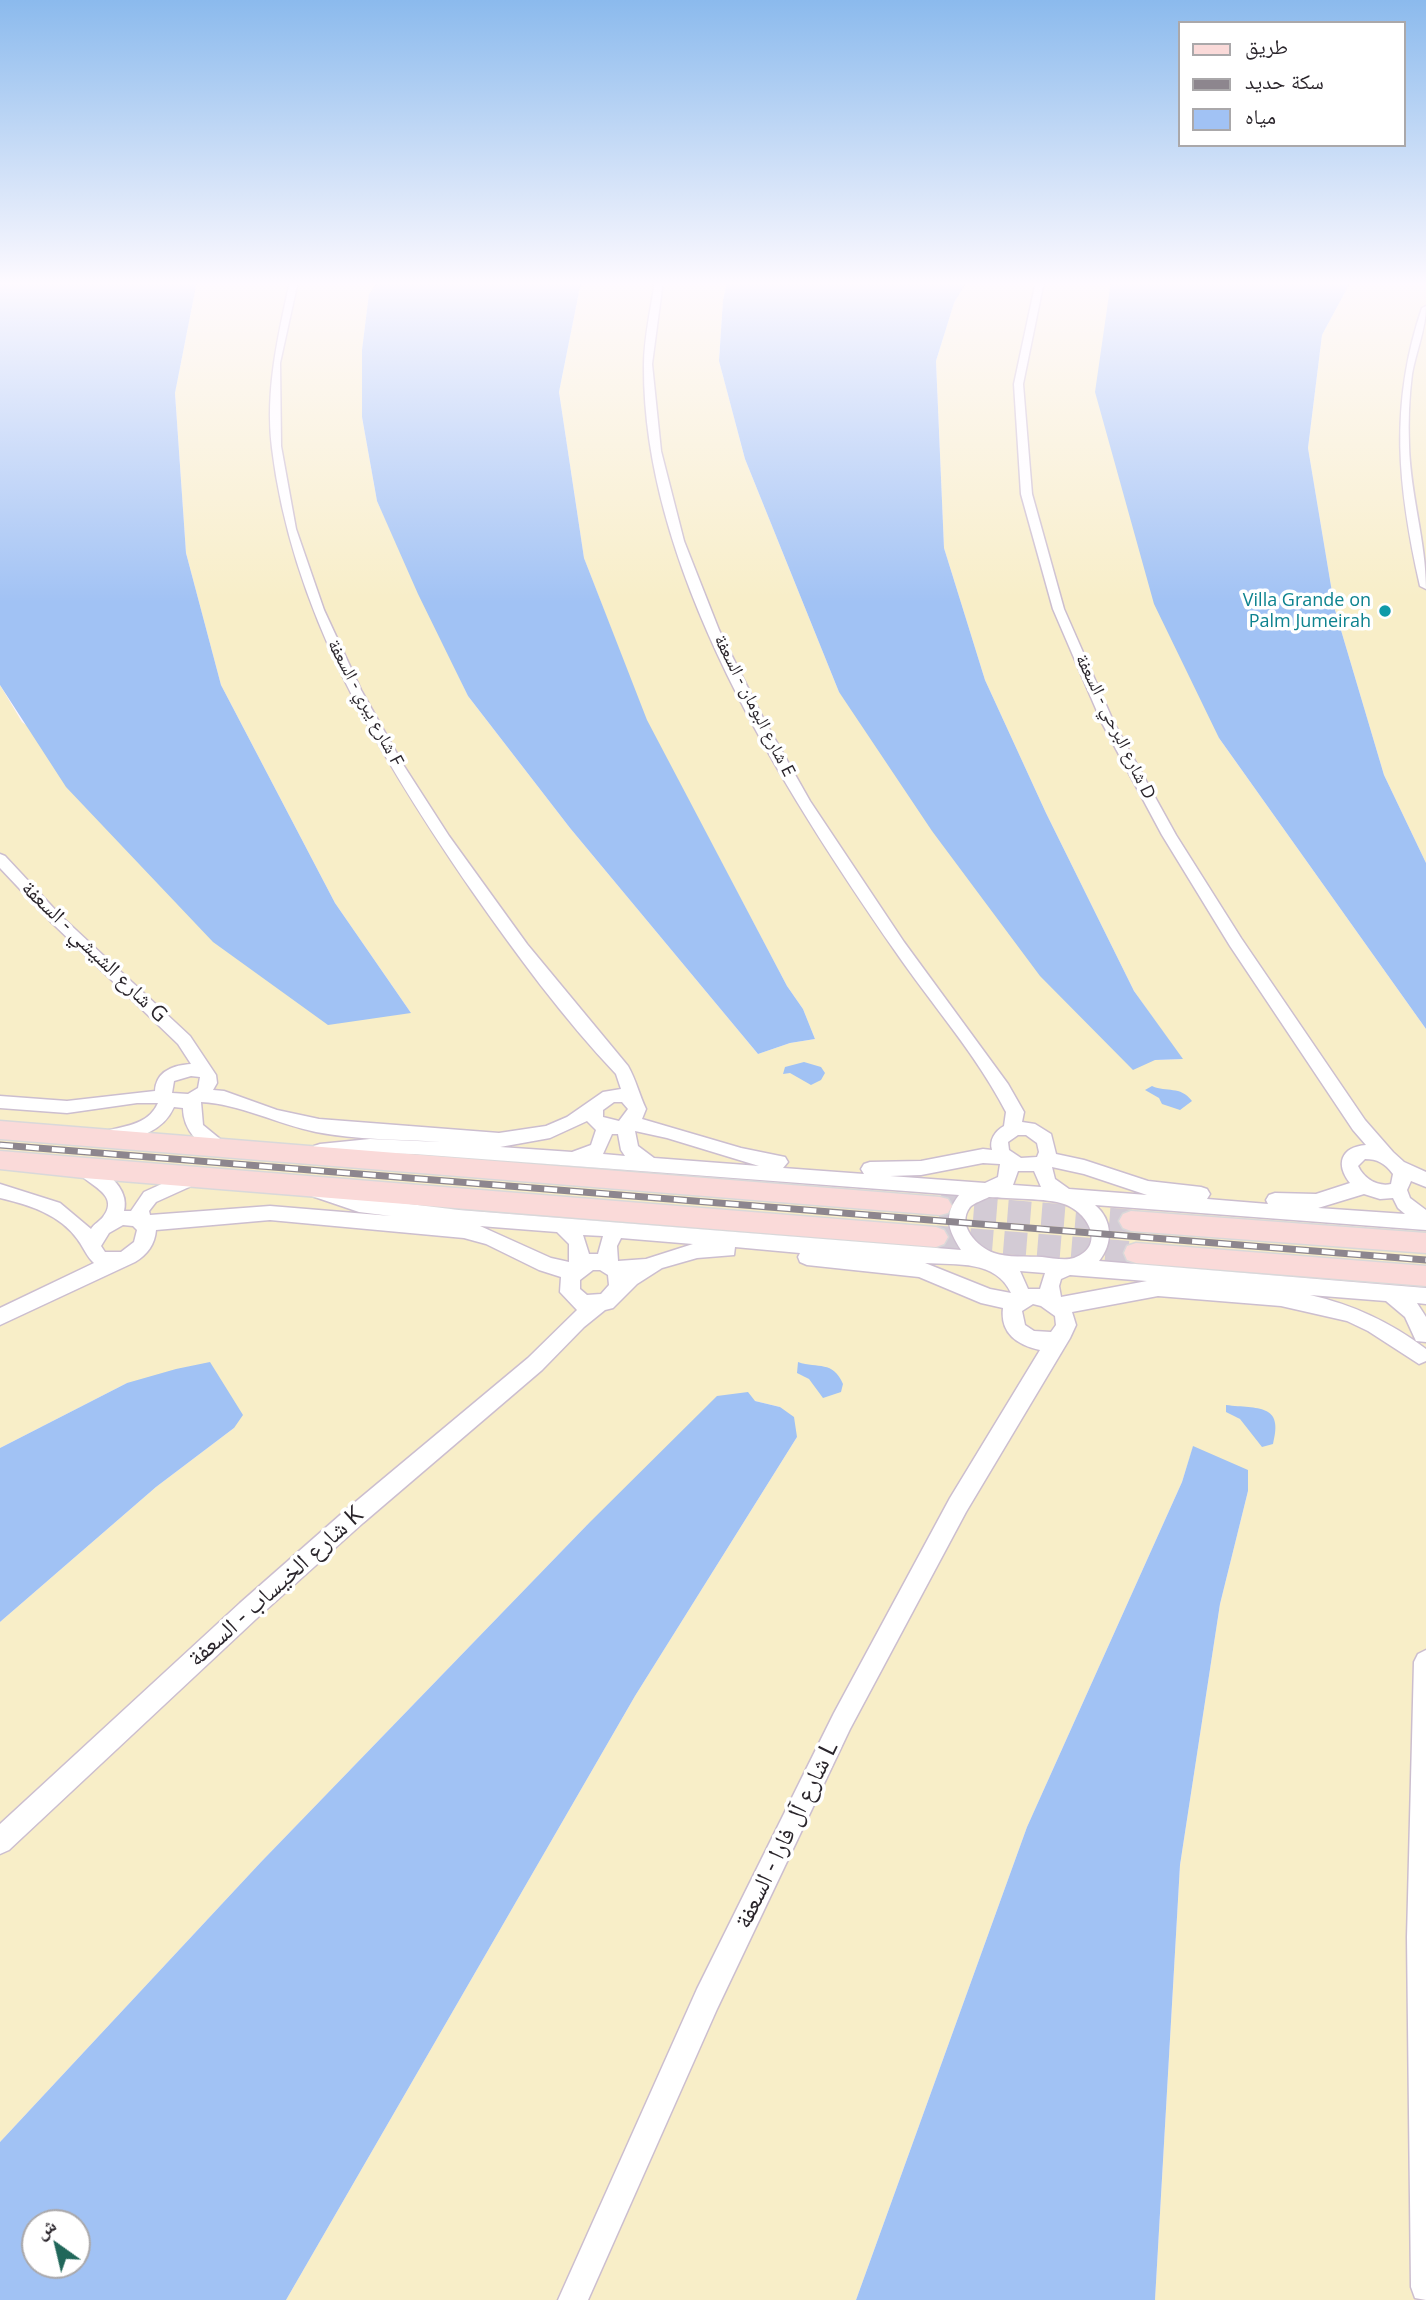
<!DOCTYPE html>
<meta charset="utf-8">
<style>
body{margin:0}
#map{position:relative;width:1426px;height:2300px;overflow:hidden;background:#fdf4ff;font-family:"Open Sans","Noto Naskh Arabic",sans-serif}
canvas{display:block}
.legend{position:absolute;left:1178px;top:21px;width:228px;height:126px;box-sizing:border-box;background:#fff;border:2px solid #aaa8aa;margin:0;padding:9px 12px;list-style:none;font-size:21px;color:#2a252b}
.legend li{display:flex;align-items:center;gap:14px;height:35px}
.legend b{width:35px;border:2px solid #aaa8aa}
.north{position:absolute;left:21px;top:2209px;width:70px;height:70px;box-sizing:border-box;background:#fff;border:2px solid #aaa8aa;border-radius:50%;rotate:326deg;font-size:19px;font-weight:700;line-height:28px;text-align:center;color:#2a252b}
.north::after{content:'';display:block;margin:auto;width:24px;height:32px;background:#21675a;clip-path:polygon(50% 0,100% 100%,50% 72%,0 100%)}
</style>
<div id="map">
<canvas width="1426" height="2300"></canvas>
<ul class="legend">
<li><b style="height:9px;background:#fadad9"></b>طريق</li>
<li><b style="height:9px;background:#8d868e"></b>سكة حديد</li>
<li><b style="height:19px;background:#a1c2f4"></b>مياه</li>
</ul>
<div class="north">ش</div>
</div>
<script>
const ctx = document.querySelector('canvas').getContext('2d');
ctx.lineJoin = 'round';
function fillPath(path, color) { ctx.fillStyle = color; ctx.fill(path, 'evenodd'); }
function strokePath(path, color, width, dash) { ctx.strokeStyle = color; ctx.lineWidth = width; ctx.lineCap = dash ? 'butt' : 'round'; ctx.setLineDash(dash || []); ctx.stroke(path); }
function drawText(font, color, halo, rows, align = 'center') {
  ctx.font = font + ' "Open Sans","Noto Naskh Arabic",sans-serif'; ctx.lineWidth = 7; ctx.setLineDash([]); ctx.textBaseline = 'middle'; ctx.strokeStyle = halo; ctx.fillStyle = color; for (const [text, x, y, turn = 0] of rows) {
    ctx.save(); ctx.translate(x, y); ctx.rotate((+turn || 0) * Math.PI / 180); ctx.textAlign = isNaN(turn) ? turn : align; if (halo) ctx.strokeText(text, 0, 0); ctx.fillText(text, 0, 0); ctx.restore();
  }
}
fillPath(new Path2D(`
 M197,281H379L369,294L362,350V417L377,501L468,696L570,828L758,1054L790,1043L815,1039L803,1009L787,986L646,720L584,558L559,392L580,287L583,281H727L723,300L719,361L745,459L839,692L1155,1060L1182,1059L1134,991L1046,813L985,680L944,548L936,361L954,303L967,281H1111L1108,311L1219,738L1426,1029V2300H1155L1180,1865L1220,1604L1248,1491L1193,1447L1182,1482L1027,1827L856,2300H286L635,1696L797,1437L780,1407L755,1401L587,1525L261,1862L0,2142V1622L156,1487L234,1428L127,1383L0,1448V685L22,722L411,1013L335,903L221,685L186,553L175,393Z
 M1351,281H1426V863L1384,775L1335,610L1308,448L1322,335Z`), '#f8eec8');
fillPath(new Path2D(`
 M0,281H197L175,393L186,553L221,685L335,903L411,1013L328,1025L213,942L66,787L0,685Z
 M379,281H583L580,287L559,392L584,558L647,720L787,986L803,1009L815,1039L790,1043L758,1054L570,828L468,696L418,594L377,501L362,417V350L369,294Z
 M727,281H967L954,303L936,361L944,548L985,680L1046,813L1134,991L1183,1059L1155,1060L1133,1070L1040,976L932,831L839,692L745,459L719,361L723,300Z
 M1111,281H1351L1322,335L1308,448L1335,610L1384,775L1426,863V1029L1219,738L1154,604L1095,392Z
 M804,1062L821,1067L825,1073L821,1080L811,1085L790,1073L783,1074L785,1067Z
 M1152,1086C1167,1093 1180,1085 1192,1101L1180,1110L1162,1104L1159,1098L1145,1090Z
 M210,1362L243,1415L234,1428L156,1487L0,1622V1448L127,1383L176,1369Z
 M798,1362C818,1369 833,1360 843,1384L841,1392L823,1398L809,1379L797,1373Z
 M748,1392L755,1401L780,1407L794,1417L797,1437L635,1696L286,2300H0V2142L261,1862L587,1525L717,1396ZM35,2223H77V2265H35Z
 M1226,1405C1258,1409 1284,1403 1273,1444L1262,1447L1240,1419L1226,1412Z
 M1193,1446L1248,1470V1491L1220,1604L1180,1865L1155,2300H856L1027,1827L1182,1482Z`), '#a1c2f4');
strokePath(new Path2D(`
 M940,1206L1131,1221
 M936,1237L1136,1253`), '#d3cbd5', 23, [23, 11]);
const minor = new Path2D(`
 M290,281H298L280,363L281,446L296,529L324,610L361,690L404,766L449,836L527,944L628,1066C636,1080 639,1094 646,1109L642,1119L741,1148L785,1157L788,1162L783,1168L864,1174L861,1169L864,1164L870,1162L921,1161L983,1149L992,1150C989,1140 995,1131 1004,1126L1006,1112C976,1054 932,1005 895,951C783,789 642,569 644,365C644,338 651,308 655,281H663L652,364L661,451L684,541L719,630L763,718L810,801L904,942L1008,1084L1024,1112L1022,1122L1035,1124L1051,1134L1056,1154L1084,1160L1148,1181L1201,1187L1207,1189L1210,1194L1207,1199L1268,1204L1266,1200L1269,1195L1275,1193L1316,1194L1350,1183C1335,1164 1341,1147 1366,1145L1353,1130L1230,946L1162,835L1102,723L1053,609L1021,494L1014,384L1036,281H1044L1023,384L1032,494L1064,609L1114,723L1176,835L1241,938L1365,1120L1393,1152L1404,1162L1426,1172V1187L1411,1181L1407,1190L1410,1198L1426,1210V1230L1095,1205C1113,1220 1113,1244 1099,1261L1426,1288V1304L1417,1303L1426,1317V1342L1416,1341L1405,1317L1386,1301L1310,1295C1354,1305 1390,1322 1426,1349V1361L1419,1364L1368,1331L1347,1321L1281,1306L1158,1296L1072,1312L1076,1325L1070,1338L966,1512L850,1729L717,2009L588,2300H558L697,1989L834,1713L950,1498L1040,1350C1017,1345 1000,1333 1003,1308L981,1303L919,1277L807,1265L800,1262L798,1257L800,1253L735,1247L734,1255L697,1258L662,1268L637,1284L613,1308L605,1310L584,1327L542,1370L363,1523L256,1619L9,1850L0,1854V1824L240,1603L347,1509L528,1358L577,1310L560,1292L561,1277L539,1270L486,1244L464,1238L270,1220L156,1230C155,1244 147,1255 135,1262L0,1325V1308L94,1263C87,1257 84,1248 78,1240C60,1214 29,1205 0,1198V1184L60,1203L91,1229C94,1224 100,1221 103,1217C122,1193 84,1184 75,1169L78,1164L84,1162C104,1168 130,1188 124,1211H131L144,1192L186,1173H198L201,1178L198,1183L156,1202L149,1211L150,1215L270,1206L391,1216L359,1212L306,1194L303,1189L306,1184L312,1182L359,1198L459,1210L961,1250C948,1229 943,1216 959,1195L415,1154L370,1153L320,1158L314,1156L311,1151L314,1146L320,1144L370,1139L441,1142C400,1139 356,1140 316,1132C277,1124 240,1104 201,1102L203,1125L231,1148L228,1153L222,1155C201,1148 183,1131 183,1108L174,1107C162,1134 135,1138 108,1144L102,1142L99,1137L102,1132C122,1126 148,1126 158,1103H137L67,1113L0,1108V1096L67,1101L155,1091C156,1071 174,1065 191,1064L178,1044L52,923L0,868V854L5,856L62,917L190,1036L216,1075L217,1083L213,1090L224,1091L277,1110L319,1119L499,1133L546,1126L567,1117L603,1092L621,1089L616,1074C563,1018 516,954 472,891C380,757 292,613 272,448C265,391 278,336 290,281ZM191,1076L200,1077L198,1088L188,1094L172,1093L174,1081ZM614,1102H622L628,1109L619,1121L603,1117V1110ZM587,1121L596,1130L591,1145L572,1152L500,1147L550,1138ZM635,1131L667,1138L759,1166L654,1158L638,1146ZM612,1134H618L621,1150L625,1156L603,1154ZM1018,1135H1026L1037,1143L1039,1152L1037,1157L1021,1158L1009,1150L1008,1142ZM1365,1159C1377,1159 1385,1163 1393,1174L1391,1184C1378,1187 1364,1179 1358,1166ZM983,1163L1000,1164L998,1177L985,1183L890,1176L921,1175ZM1052,1167L1084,1174L1147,1195L1069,1189L1055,1179ZM1018,1171H1034L1041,1187L1013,1185ZM1364,1194L1380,1199L1393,1198L1398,1208L1405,1214L1318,1208ZM989,1197C1008,1199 1048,1198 1064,1204C1088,1212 1107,1246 1074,1258C1065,1261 1052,1258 1042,1257C1028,1256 1007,1258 994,1253C977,1247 956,1225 970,1207C974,1203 983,1200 989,1197ZM123,1225L133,1226L137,1230L134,1242L121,1252H105L101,1246L109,1233ZM480,1226L557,1232L569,1244V1262L551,1258ZM583,1235L603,1236L598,1254H589ZM621,1238L693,1244L646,1259L618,1261L617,1246ZM925,1263C957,1265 996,1260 1011,1293L990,1289ZM593,1270H600L608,1275L609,1285L601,1294L587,1295L580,1289V1280ZM1020,1271L1045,1273L1040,1289H1028ZM1070,1275L1147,1281L1061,1297L1059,1286L1061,1279ZM1033,1304L1041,1306L1055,1316L1056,1325L1051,1332L1034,1331L1025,1325L1022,1311Z
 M1426,306C1426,329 1416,351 1412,374C1409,397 1408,421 1409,445C1410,494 1426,541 1426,589L1420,586C1398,488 1389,405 1422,308Z
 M1426,1650V2300L1415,2298L1411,2287L1407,1937L1414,1662L1418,1654Z`);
const major = new Path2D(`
 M0,1121L940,1197L948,1199L952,1206L948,1213L940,1215L0,1139Z
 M0,1151L936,1227L944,1230L948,1237L944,1244L936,1247L84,1178L0,1169Z
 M1131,1211L1426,1233V1253L1131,1231L1123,1228L1119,1221L1123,1214Z
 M1136,1243L1426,1266V1286L1136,1263L1127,1260L1124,1253L1127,1246Z`);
strokePath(minor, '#ccbecf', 3);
strokePath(major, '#d9d8d9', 3);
fillPath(minor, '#fff');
fillPath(major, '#fadad9');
const rail = new Path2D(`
 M0,1145L1426,1260`);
strokePath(rail, '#8d868e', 7);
strokePath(rail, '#fff', 4.5, [13]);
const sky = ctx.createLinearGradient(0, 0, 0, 603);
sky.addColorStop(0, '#8bbaed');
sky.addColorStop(0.47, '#fefaff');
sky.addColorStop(1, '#fefaff00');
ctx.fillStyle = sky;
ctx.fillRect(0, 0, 1426, 603);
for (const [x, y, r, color] of [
 [1385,611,7,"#0f9aa8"]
]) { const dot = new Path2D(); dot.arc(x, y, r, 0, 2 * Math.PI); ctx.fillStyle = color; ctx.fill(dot); strokePath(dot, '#fff', 2.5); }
drawText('18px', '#0d838f', '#fff', [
 ["Villa Grande on",1371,601],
 ["Palm Jumeirah",1371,622]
], 'right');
drawText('18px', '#2a252b', '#fff', [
 ["شارع يبري - السعفة F",365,703,62],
 ["شارع البومان - السعفة E",754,706,63],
 ["شارع البرحي - السعفة D",1115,727,64]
]);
drawText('21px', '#2a252b', '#fff', [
 ["شارع الشيشي - السعفة G",94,952,44]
]);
drawText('24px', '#2a252b', '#fff', [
 ["شارع الخيساب - السعفة K",276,1587,-42],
 ["شارع آل فارا - السعفة L",787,1835,-64]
]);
</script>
